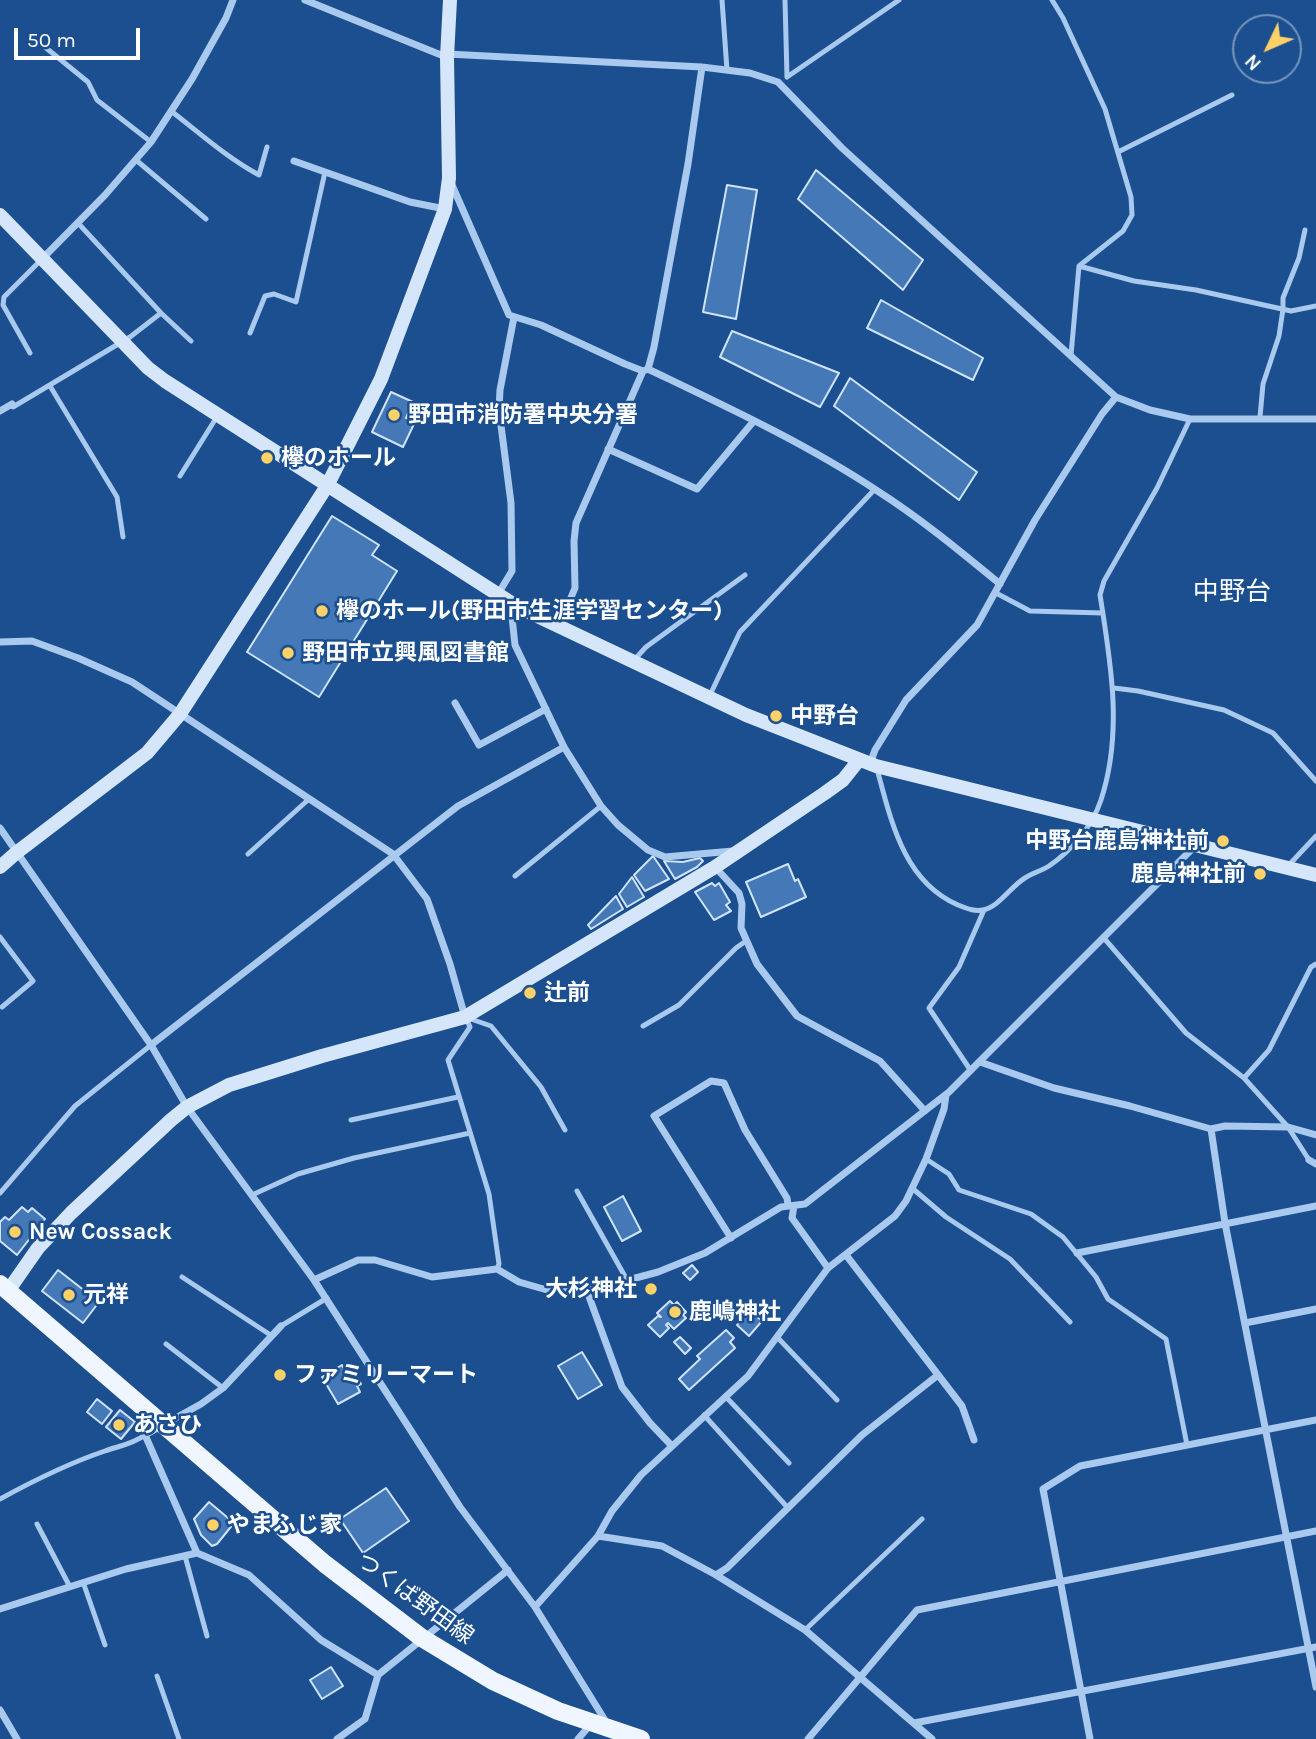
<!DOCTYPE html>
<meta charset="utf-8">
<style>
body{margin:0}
#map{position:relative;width:1316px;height:1739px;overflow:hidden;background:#1b4f8f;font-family:Karla,sans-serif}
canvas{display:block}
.north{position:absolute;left:1232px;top:14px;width:70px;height:70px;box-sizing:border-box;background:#1b4f8f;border:2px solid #7695bc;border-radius:50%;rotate:226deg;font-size:19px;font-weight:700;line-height:28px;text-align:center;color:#fff}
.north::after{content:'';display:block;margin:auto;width:24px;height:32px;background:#ffd166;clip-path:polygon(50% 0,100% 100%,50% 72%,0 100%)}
.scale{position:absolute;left:14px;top:28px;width:126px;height:32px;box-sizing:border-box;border:4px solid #fff;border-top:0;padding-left:9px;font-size:21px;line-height:24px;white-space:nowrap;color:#fff;-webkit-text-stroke:5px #1b4f8f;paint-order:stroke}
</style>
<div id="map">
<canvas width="1316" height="1739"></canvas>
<div class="north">N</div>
<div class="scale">50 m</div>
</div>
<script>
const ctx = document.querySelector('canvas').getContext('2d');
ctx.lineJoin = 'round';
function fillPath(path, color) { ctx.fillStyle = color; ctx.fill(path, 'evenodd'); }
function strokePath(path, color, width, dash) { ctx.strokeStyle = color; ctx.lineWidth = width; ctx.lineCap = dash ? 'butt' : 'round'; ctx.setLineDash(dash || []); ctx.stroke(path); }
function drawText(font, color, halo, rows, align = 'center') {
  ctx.font = font + ' Karla,"Noto Sans JP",sans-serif'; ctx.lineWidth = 5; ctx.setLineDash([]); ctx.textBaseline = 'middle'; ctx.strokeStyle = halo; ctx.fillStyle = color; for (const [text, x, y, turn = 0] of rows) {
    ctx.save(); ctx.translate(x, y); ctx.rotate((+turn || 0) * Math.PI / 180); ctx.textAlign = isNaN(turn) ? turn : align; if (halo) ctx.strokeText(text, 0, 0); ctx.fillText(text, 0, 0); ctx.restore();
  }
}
const building = new Path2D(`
 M816,170L923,260L903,290L798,199Z
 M727,185L757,190L736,319L703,312Z
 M881,300L983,358L973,380L867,328Z
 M732,331L839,373L820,407L720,357Z
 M850,378L977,472L959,500L834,406Z
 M391,392L413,402L406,418L415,422L403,447L372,432Z
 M332,516L379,545L372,555L397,571L319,697L247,652Z
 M653,856L669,879L645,891L634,875Z
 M700,858L703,861L697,867L675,879L664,861L683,862Z
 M788,864L795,881L798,879L806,897L761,917L746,882Z
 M632,877L644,897L627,907L619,894Z
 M712,883L715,886L719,883L730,902L726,905L731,911L714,920L695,892Z
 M616,896L623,909L591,929L588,925Z
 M623,1196L641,1231L622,1241L604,1207Z
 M22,1207L28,1212L32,1208L45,1219L17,1255L0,1241V1222L5,1217L9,1220Z
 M692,1265L698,1272L690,1280L683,1273Z
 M58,1270L99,1302L83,1323L42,1291Z
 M670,1301L674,1305L677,1302L686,1312L683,1315L686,1318L674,1329L668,1323L666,1325L669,1328L660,1337L648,1325L658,1316L661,1317L657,1313Z
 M749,1310L762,1321L749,1336L737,1325Z
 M726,1330L734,1338L730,1342L735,1348L689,1390L679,1379L700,1359L697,1356Z
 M680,1337L691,1348L685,1354L674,1342Z
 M582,1352L602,1385L578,1399L558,1366Z
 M349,1364L361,1384L357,1386L360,1392L338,1404L322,1377L342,1365L343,1367Z
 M97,1399L112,1411L102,1424L87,1412Z
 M120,1410L135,1422L121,1439L106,1427Z
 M386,1488L409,1521L363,1553L340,1519Z
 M209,1502L234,1523L217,1544L212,1546L201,1535L194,1519Z
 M331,1667L343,1686L322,1699L310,1680Z`);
fillPath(building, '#4478b7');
strokePath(building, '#cfe3fa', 2);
strokePath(new Path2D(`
 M722,0L727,70
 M785,0L787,77
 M1052,0L1063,18L1105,109L1131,197L1132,215L1123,231L1079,266L1071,355
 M35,39L88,82L97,100L151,142
 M787,77L899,0
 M171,111C201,134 226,157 259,175L267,147
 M1118,152L1232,95
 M136,160L206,219
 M1079,266L1134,281L1196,290L1291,311L1316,306
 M161,313L191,341
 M250,333L265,296L274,294L296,302L325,172
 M30,353L3,305L4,297L42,259
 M50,386L117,497L123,537
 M12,404L13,407L130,337L161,313L78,223
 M1260,417L1263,384L1279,336L1283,309V298L1299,258L1305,230
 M180,476L218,415
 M996,593L1030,611L1103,613
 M635,659L646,647L745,575
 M1114,688L1138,691L1224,710L1273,733L1316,781
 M710,695L740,632L875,489
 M877,769C891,820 903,881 958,905C966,908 974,912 983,910C999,907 1011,886 1025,878C1032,873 1041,871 1049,866C1071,851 1092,827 1101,800C1123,733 1111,664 1100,595L1104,581L1157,488L1190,419
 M248,854L309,799
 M1287,867L1316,836
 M515,876L601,806
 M0,937L33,981L2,1007
 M1103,937L1186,1033L1244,1078
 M466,1018L470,1027L448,1060L489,1194L499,1264L497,1269
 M468,1018L491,1026L541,1087L565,1130
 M643,1026L679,1005L736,948L746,941
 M971,1071L929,1008L959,967L984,910
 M351,1120L458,1097
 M926,1159L949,1174L959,1190L1031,1214L1063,1237L1096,1277L1108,1299L1166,1339L1187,1445
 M1309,1160L1288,1127L1244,1078L1269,1050L1311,967L1316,964
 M912,1188L946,1217L1010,1259L1070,1322
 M577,1191L627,1280
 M0,1193L75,1106L151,1045
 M252,1195L298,1174L354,1158L470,1133
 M182,1277L272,1336
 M281,1326L327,1298
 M778,1338L837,1400
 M166,1344L223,1388
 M725,1396L789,1463
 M704,1415L788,1508
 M0,1499C33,1481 69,1463 105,1451C119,1446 133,1444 145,1435
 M37,1524L70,1587
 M185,1556L207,1636
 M83,1582L105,1645
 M805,1630L922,1519
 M157,1676L179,1739`), '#a9c9ee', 5);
strokePath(new Path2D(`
 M305,0L446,57
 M447,54L702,67L750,73L778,82L842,148L1116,397L1150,410L1190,419H1316
 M294,161L410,202L445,209
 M452,185L509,315L541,325L625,364L643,371L648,369C725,406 805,443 876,490C920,518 960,551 1000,584
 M42,259L105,195L151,142L192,79L226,18L233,0
 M648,369L654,347L688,164L702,67
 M0,411L12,404
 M608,449L697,489L753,422
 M498,594L512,571L511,503L499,410L500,390L514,317
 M516,607L512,617L515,645L564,747L601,806L618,825L648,850L665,857L733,851
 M559,626L575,588L574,541L576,523L643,371
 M0,642L32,641L78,658L132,682L393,854L427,899L450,964L465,1017
 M455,703L479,745L546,709
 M870,764L875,750L906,700L977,625L1035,520L1102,414L1116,397
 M0,828L151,1045L187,1107L314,1280L460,1507L535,1607L608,1725
 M715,867L739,893L742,904L741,928L757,964L797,1016L880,1061L925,1111
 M151,1045L458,806L564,747
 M980,1062L1054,1088L1130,1106L1211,1129L1225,1126L1288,1127L1316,1135
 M1211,1129L1225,1223L1316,1687
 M1309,1160L1316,1164
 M794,1206L792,1218L828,1268
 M731,1238L654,1116L711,1081L724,1083L745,1130L787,1198L788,1205
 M1077,1253L1316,1206
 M846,1255L962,1406L974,1440
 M314,1280L358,1260H375L432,1277L497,1269L519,1282L547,1290L587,1291L658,1272L705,1253L781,1207L805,1204L949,1092L1196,845
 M587,1291L622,1387L650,1423L671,1445
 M1245,1323L1316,1309
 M598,1536L662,1546L716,1575L805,1630L932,1739
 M197,1553L145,1435L201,1404L223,1388L281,1326
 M716,1575L727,1568L862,1435L938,1375
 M535,1607L598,1536L612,1511L641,1475L748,1376L828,1268L895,1216L906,1201L926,1159L944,1109L946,1095
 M0,1609L126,1569L197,1553L249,1575L321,1640L378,1675
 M0,1710L17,1739
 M914,1723L1316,1647
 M337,1739L365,1719L378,1675L508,1570
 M578,1739L591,1724
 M808,1739L917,1610L1316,1531
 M1090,1739L1043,1489L1080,1466L1316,1420`), '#a9c9ee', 7);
strokePath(new Path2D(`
 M0,215L148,368L165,381L516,606L746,715L876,766L1316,875
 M0,867L16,853L147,753L180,714L327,486L381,379L445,209L449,178L447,57L450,0
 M8,1291L38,1248L71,1213L171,1120L187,1107L229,1085L322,1056L465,1017L715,867L825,793L843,780L859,760`), '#d6e6fa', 14);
strokePath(new Path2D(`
 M0,1284L325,1564L422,1638L493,1681L558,1711L641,1739`), '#f0f6ff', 18);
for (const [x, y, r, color] of [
 [394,415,7,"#ffd166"],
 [267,458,7,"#ffd166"],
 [322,611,7,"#ffd166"],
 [288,653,7,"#ffd166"],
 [776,716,7,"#ffd166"],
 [1223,841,7,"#ffd166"],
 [1260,874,7,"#ffd166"],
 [530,993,7,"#ffd166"],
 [15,1232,7,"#ffd166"],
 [651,1289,7,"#ffd166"],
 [69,1295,7,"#ffd166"],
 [675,1312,7,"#ffd166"],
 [280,1375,7,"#ffd166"],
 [119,1425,7,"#ffd166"],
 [213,1525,7,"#ffd166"]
]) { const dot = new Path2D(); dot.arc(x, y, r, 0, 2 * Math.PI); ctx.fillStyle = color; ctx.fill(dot); strokePath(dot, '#1b4f8f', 2.5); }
drawText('bold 23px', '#fff', '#1b4f8f', [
 ["野田市消防署中央分署",408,415],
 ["欅のホール",281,458],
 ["欅のホール(野田市生涯学習センター)",336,611],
 ["野田市立興風図書館",302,653],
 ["中野台",790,716],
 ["中野台鹿島神社前",1209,841,"right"],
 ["鹿島神社前",1246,874,"right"],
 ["辻前",544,993],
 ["New Cossack",29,1232],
 ["大杉神社",637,1289,"right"],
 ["元祥",83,1295],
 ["鹿嶋神社",689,1312],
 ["ファミリーマート",294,1375],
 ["あさひ",133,1425],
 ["やまふじ家",227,1525]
], 'left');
drawText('23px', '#fff', '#1b4f8f', [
 ["つくば野田線",415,1599,36]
]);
drawText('26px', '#fff', '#1b4f8f', [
 ["中野台",1232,593]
]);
</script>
